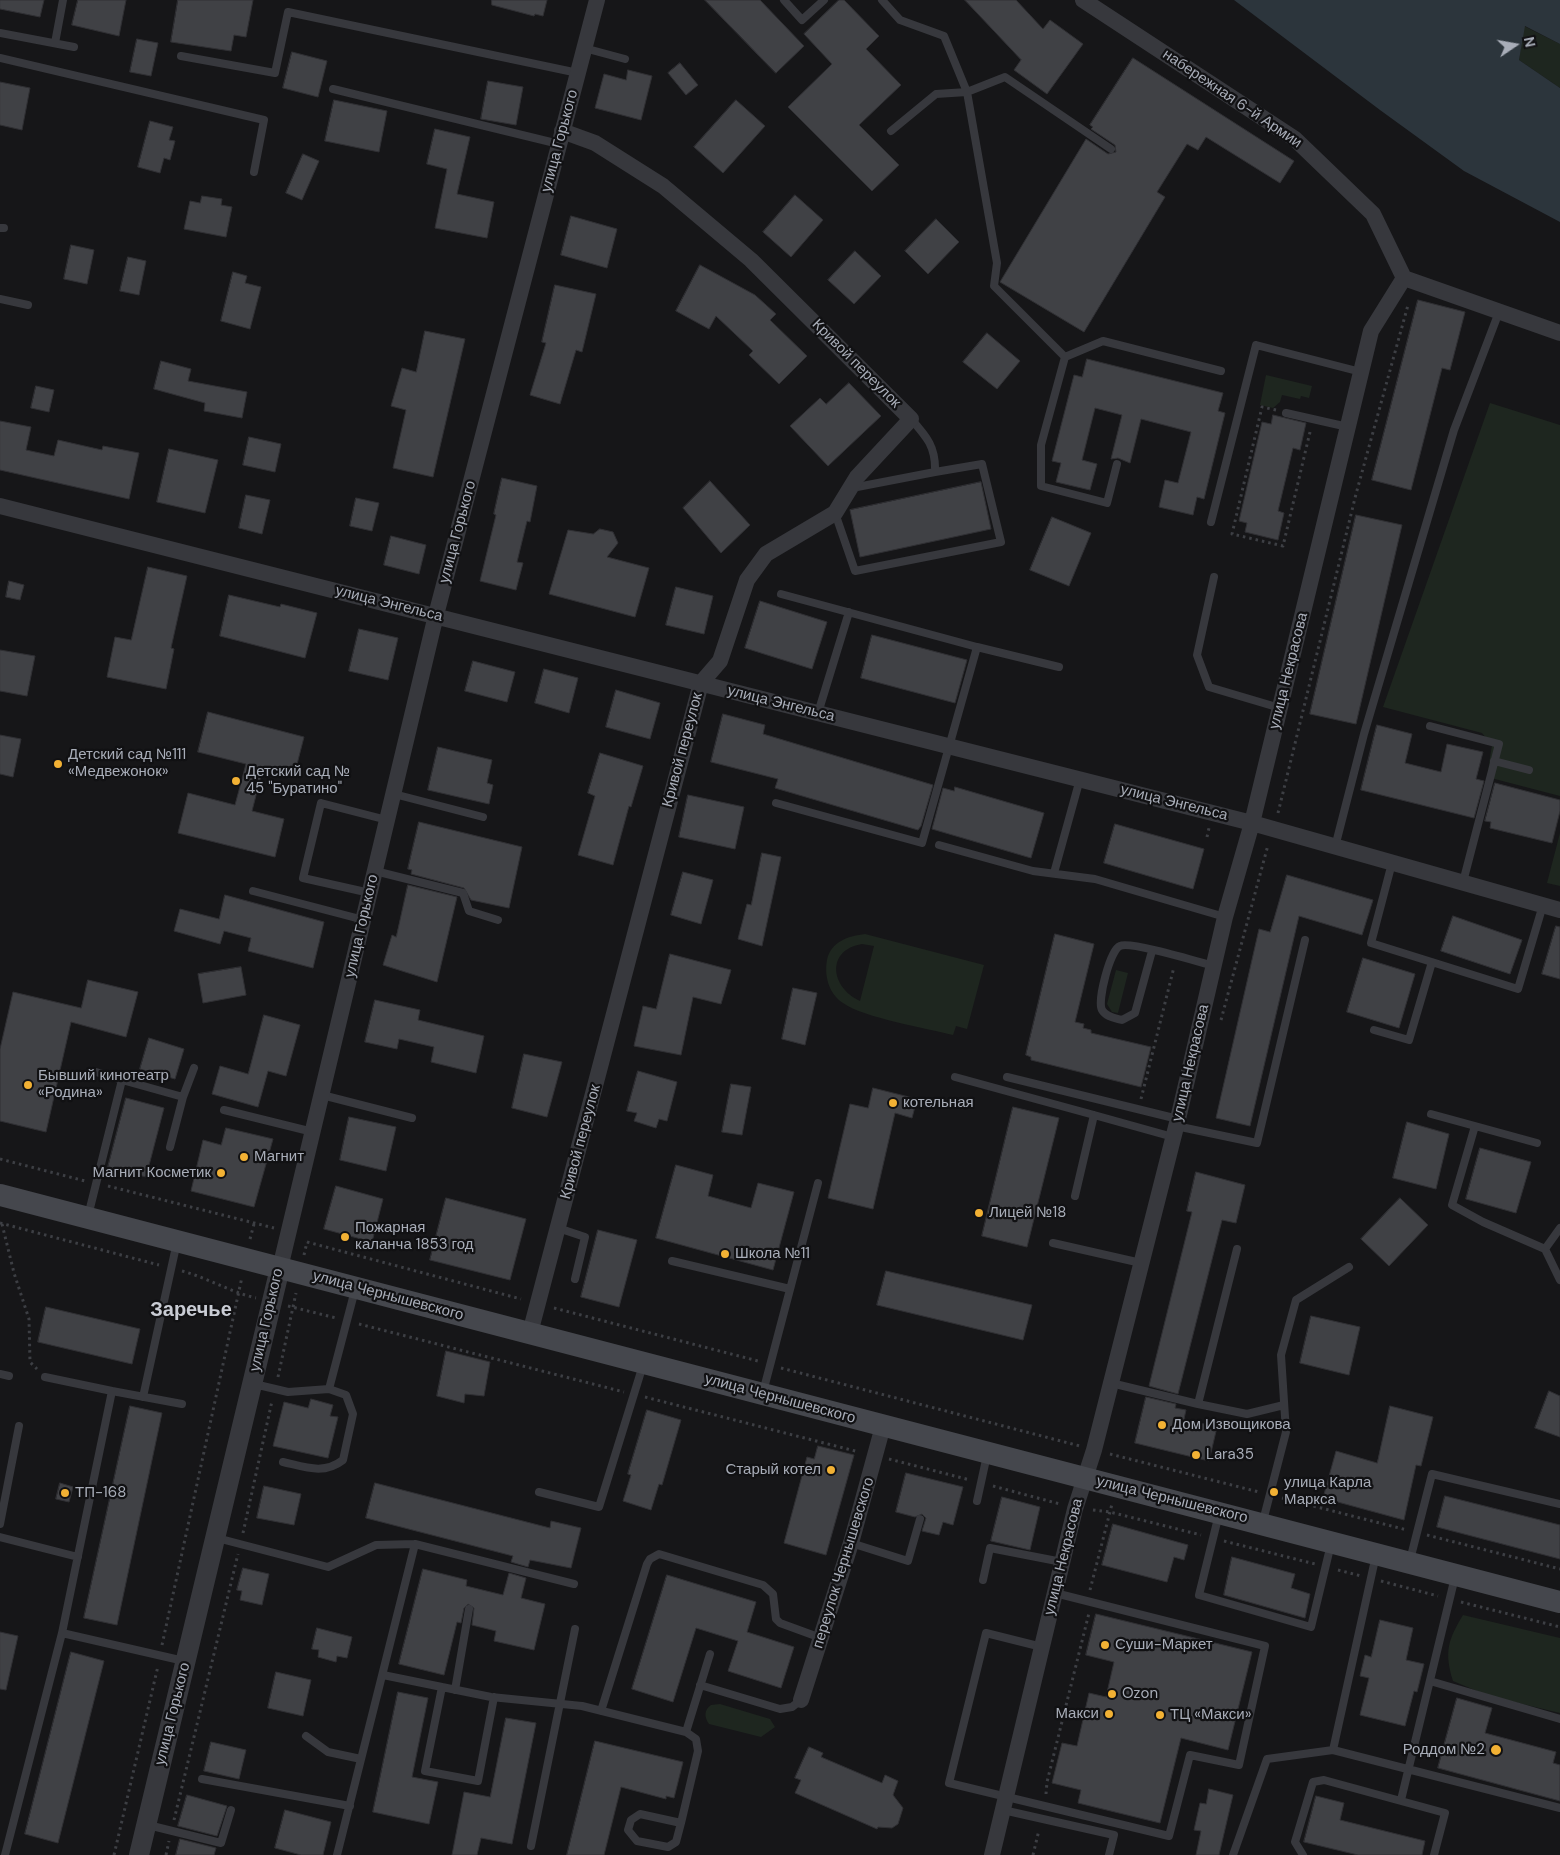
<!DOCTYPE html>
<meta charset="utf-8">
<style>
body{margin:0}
#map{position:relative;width:1560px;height:1855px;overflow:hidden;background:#161618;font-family:"DM Sans",sans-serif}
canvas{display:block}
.north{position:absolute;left:1490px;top:20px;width:50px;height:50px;-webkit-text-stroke:4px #111113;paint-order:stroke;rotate:78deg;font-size:14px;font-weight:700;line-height:20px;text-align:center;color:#a8adb8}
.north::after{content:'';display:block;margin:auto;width:18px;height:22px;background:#a8adb8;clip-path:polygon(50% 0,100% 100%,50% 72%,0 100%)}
</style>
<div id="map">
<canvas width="1560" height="1855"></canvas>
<div class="north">N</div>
</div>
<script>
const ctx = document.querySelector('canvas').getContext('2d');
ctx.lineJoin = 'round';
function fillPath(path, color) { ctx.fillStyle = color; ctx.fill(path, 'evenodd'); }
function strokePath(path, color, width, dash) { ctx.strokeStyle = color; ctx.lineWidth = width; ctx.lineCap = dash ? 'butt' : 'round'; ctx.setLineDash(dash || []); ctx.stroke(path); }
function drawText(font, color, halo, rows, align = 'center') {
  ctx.font = font + ' "DM Sans",sans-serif'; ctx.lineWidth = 4.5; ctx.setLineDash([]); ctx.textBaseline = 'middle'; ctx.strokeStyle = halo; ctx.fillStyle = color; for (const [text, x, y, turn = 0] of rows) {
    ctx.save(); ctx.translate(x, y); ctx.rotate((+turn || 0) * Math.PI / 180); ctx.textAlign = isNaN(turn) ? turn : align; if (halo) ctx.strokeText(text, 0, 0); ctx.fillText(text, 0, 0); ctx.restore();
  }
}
fillPath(new Path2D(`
 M1524,26L1560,44V88L1519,60Z
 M1266,375L1312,386L1309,398L1301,396L1300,399L1282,395L1280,402L1273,408L1260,405Z
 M1490,403L1560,425V796L1487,777L1492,745L1482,733L1383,707Z
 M1560,833V886L1547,883Z
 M865,934L984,965L967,1029L956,1026L953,1035C926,1028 864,1018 843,1003C829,994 824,976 827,960C831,941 849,936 865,934ZM862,944L874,946L860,1001C830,987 826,950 862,944Z
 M1116,970L1128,973L1118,1013L1112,1012L1107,1004Z
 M1463,1615L1560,1638V1713L1489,1696L1453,1681C1444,1652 1448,1640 1463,1615Z
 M720,1704L770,1719L775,1727L761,1737L709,1724C704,1717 704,1710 711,1705Z`), '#1e261f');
fillPath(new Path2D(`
 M1234,0H1560V44L1525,26L1519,60L1560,88V222L1464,171L1380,110Z`), '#2c353c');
const building = new Path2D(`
 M0,0H44L40,17L0,9Z
 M78,0H126L119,36L72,25Z
 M178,0H253L246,37L234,35L231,51L171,42Z
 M492,0H547L543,16L535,14L534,16L492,5Z
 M705,0H760L804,46L776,73Z
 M839,0H844L879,36L866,49L901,85L859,125L899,165L872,191L788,107L832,64L804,34Z
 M965,0H1016L1043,29L1050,20L1083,44L1047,94L1014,70L1021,60Z
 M137,39L158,43L151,76L130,72Z
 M292,52L327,61L318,97L283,88Z
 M1133,58L1294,161L1280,183L1206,137L1198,150L1187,144L1157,192L1165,197L1084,332L1000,282L1086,139L1108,154L1116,152L1115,145L1091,129L1093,127L1090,125Z
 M680,63L698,85L686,95L668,73Z
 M628,70L652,76L641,120L595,108L604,74L626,80Z
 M488,81L523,87L516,125L481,119Z
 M0,82L30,88L22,130L0,125Z
 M334,100L387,111L379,152L325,141Z
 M736,100L765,126L723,173L694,147Z
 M150,121L173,127L169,140L175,141L170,160L164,158L160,173L138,167Z
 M435,129L470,137L457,194L494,202L487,238L435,228L447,169L427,164Z
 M303,154L319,161L302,200L286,193Z
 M795,195L823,220L791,257L763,232Z
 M202,196L222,199L221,205L232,207L226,237L184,229L190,201L200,203Z
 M571,216L617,229L607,268L561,255Z
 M936,219L959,242L928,274L905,251Z
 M71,245L94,250L87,284L64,279Z
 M855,251L881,276L854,304L828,280Z
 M128,257L146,261L139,295L120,291Z
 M700,265L755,295L776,314L770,320L807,356L779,384L749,355L753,351L716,316L709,329L676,311Z
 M233,272L247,276L245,283L261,287L250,329L221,321Z
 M555,285L596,294L582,352L576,350L560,404L530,395L546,343L542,342Z
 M1418,300L1465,312L1450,370L1442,368L1411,490L1372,480Z
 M425,331L465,339L433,477L393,468L406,410L391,406L402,368L416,372Z
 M987,333L1020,361L997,389L963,362Z
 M1087,359L1223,393L1218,411L1225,413L1204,499L1197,497L1193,515L1159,507L1165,480L1178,483L1191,432L1141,419L1130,463L1118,458L1111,459L1122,415L1095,408L1082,460L1097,464L1090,490L1056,482L1061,463L1052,461L1074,375L1082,377Z
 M161,361L191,369L188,381L247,392L242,418L204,411L205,403L154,389Z
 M849,383L881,416L828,466L790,426L820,398L826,404Z
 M36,386L54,390L49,412L31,408Z
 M1273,415L1306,423L1300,450L1293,448L1278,511L1284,513L1278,540L1245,532L1247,523L1239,521L1262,422L1271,424Z
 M0,421L31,427L26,450L54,456L58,440L102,450L103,446L139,453L129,499L0,470Z
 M249,437L281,444L275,472L243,465Z
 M169,449L218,460L205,513L157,502Z
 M502,478L537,486L530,522L527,521L517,562L523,563L516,590L480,581L496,515L494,514Z
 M710,481L750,525L721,553L683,508Z
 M981,482L991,529L860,557L850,510Z
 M246,495L270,500L262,534L239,528Z
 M356,498L379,503L372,531L350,526Z
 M1356,515L1402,525L1356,724L1310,714Z
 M1052,517L1091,533L1069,586L1030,570Z
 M600,529L613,532L618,543L607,557L649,568L635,617L549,594L568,530L593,534Z
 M391,536L426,545L419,574L384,565Z
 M148,567L187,576L171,648L174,649L166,689L107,677L115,637L131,640Z
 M9,581L24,585L20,600L6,597Z
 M676,587L713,596L704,634L666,625Z
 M229,595L280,607L281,604L317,613L305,658L220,636Z
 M760,601L827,622L812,669L745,648Z
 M359,629L398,638L388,680L349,671Z
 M872,635L967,660L955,703L861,678Z
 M0,650L35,656L27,696L0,691Z
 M473,661L515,672L507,702L465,691Z
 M544,669L578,678L569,713L535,703Z
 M616,690L660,703L650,739L606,727Z
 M208,712L304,737L294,776L263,768L252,811L284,819L275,857L178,833L188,793L235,805L246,764L198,752Z
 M723,714L765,725L763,734L933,785L921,826L918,830L775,788L778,779L711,762Z
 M1377,725L1412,734L1405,763L1441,772L1447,744L1483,752L1476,779L1484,781L1474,818L1361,790Z
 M0,735L21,739L13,777L0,774Z
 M438,747L492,760L487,783L493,785L489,804L428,790Z
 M600,753L643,766L631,807L629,806L613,865L578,855L595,796L588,793Z
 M1495,783L1560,800V811L1552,843L1490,828L1491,822L1485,821Z
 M955,787L1044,813L1031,858L932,829L943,788L954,791Z
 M688,795L744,807L735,849L679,837Z
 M419,822L522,847L509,908L471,900L464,888L411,874L412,870L408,869Z
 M1115,824L1204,849L1193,889L1104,863Z
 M762,853L781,857L762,946L738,939L747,904L751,905Z
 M683,872L713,880L701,924L671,915Z
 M1287,875L1373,900L1362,935L1299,916L1250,1126L1216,1118L1259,929L1270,932Z
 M408,885L457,897L437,982L383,965L392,935L396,937Z
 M225,895L324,922L313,968L248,951L251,938L224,931L220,944L174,931L180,909L219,919Z
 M1453,916L1522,940L1510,974L1441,951Z
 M1556,926L1560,927V979L1542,974Z
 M1055,934L1094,944L1075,1022L1084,1024L1083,1028L1091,1030V1033L1151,1047L1141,1087L1031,1060V1057L1026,1055Z
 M670,954L731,970L721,1004L693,997L681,1055L634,1046L643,1006L656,1009Z
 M1363,958L1415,974L1399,1028L1347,1012Z
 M241,967L246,995L203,1003L198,974Z
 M88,980L138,992L126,1037L71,1022L46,1132L0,1121V1049L13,992L81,1008Z
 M793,988L817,993L805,1045L782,1039Z
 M375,1000L420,1010L418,1020L484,1036L476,1073L431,1062L434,1047L399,1039L397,1049L365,1042Z
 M264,1015L300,1025L286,1076L268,1071L258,1107L212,1094L220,1066L248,1074Z
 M149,1038L184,1049L175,1079L140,1069Z
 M524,1054L562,1062L547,1117L512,1108Z
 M638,1071L677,1082L667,1121L659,1119L656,1128L634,1121L637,1113L627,1111Z
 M731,1084L751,1087L742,1135L722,1132Z
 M873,1088L917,1099L912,1118L895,1113L873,1209L828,1198L850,1104L868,1108Z
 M126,1098L164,1108L146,1177L108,1167Z
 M1013,1107L1059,1118L1027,1247L982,1236Z
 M349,1117L396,1127L386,1171L340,1160Z
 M1407,1122L1449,1134L1436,1189L1393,1178Z
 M226,1128L273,1139L254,1207L191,1191L203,1140L221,1145Z
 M1480,1148L1531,1162L1516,1213L1466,1199Z
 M676,1165L713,1175L708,1196L751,1208L758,1183L794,1192L773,1270L656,1238Z
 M1196,1172L1245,1185L1236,1223L1222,1220L1178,1394L1149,1386L1192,1212L1187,1211Z
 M336,1186L383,1199L372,1242L324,1229Z
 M446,1198L526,1219L510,1280L430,1260Z
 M1400,1198L1428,1225L1389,1266L1361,1239Z
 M598,1230L637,1240L619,1307L581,1297Z
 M886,1271L1032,1305L1023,1340L877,1305Z
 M46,1307L140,1329L132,1364L38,1342Z
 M1311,1316L1360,1327L1349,1375L1300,1363Z
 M446,1351L490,1362L484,1396L465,1394L464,1403L437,1396Z
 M1549,1391L1560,1396V1437L1535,1428Z
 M1146,1397L1176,1404L1175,1408L1186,1410L1184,1419L1217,1427L1209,1461L1135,1443Z
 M311,1399L333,1405L330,1416L338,1417L328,1458L273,1446L284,1402L308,1408Z
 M130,1406L162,1413L117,1625L84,1618Z
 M1390,1406L1433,1417L1421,1466L1416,1465L1404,1520L1323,1498L1336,1451L1377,1463Z
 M647,1410L681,1420L662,1485L659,1484L651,1510L623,1501L631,1475L628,1474Z
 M818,1446L854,1455L826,1555L784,1543L807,1457L814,1459Z
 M906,1473L963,1487L953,1525L943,1522L939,1535L922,1531L926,1518L922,1514L915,1517L896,1512Z
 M60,1483L73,1487L69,1502L56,1499Z
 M375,1483L550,1528L551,1521L581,1528L571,1568L530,1560L528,1567L511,1562L513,1556L366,1518Z
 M264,1486L301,1494L294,1525L257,1518Z
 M1445,1496L1560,1525V1559L1437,1527Z
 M1002,1497L1040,1507L1030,1550L991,1541Z
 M1113,1524L1188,1545L1184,1560L1174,1557L1167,1582L1102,1565Z
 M1232,1557L1295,1574L1291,1588L1310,1594L1305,1618L1224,1595Z
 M243,1568L269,1574L262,1605L240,1600L242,1591L237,1590Z
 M423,1569L467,1580L466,1586L503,1595L509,1573L526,1578L521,1598L545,1604L534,1650L494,1641L496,1631L472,1625L474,1608L468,1604L464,1608L461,1623L457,1622L444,1675L399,1664Z
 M667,1575L756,1602L747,1632L794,1647L781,1688L728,1671L738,1641L696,1628L673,1702L632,1689Z
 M1096,1614L1252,1652L1228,1750L1181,1738L1160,1823L1078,1803L1081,1790L1052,1783L1062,1743L1077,1746L1089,1693L1106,1697L1114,1662L1086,1655Z
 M1380,1620L1413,1628L1406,1660L1424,1664L1417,1692L1414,1691L1405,1726L1360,1715L1369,1678L1360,1676L1365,1655L1371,1657Z
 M317,1628L352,1637L347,1658L337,1656L336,1662L318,1657L319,1650L312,1649Z
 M0,1632L18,1636L6,1690L0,1689Z
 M71,1652L104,1661L58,1843L25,1834Z
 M276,1672L311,1680L303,1716L268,1708Z
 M398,1692L428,1698L412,1777L438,1782L429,1824L373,1812Z
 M1457,1698L1492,1708L1485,1733L1556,1752L1553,1763L1560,1765V1801L1438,1768Z
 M506,1718L536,1723L512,1844L481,1838L477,1855H452L464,1792L490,1797Z
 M595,1741L683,1762L674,1798L666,1796V1799L621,1787L604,1855H567Z
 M211,1742L246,1750L239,1779L204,1771Z
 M809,1747L823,1753L821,1757L882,1783L885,1775L898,1781L893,1795L903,1808L898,1824L892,1828L878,1827L877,1829L795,1793L801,1780L795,1778Z
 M1209,1789L1233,1795L1219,1855H1196L1201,1831L1194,1830L1200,1803L1206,1804Z
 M187,1795L227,1806L217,1836L178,1826Z
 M1316,1796L1344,1803L1340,1820L1425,1841L1422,1855H1358L1304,1842Z
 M285,1810L331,1822L323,1855H301L275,1848Z
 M180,1839L216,1848L214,1855H176Z`);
fillPath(building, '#404145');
strokePath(building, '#303034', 1);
strokePath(new Path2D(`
 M1276,410L1262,407L1232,534L1283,546L1310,432
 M1278,813L1356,494L1408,305
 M1207,837L1209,828
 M1221,1020L1268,845
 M1141,1099L1174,967
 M0,1159L85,1181
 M108,1186L274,1228
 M0,1223L159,1265
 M2,1224L14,1273L29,1319L30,1362L37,1369
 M250,1239L254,1224
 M307,1242L521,1299
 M304,1255L307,1242
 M182,1271C208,1278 230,1292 256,1298
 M288,1306L336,1318
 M554,1308L758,1361
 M359,1324L624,1392
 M781,1368L1080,1446
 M278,1377L296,1293
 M645,1397L859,1452
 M1110,1454L1259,1492
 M889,1459L970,1480
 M993,1486L1060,1504
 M1282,1498L1407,1530
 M1093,1510L1110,1512L1201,1535
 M243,1533L272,1401
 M1427,1535L1560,1569
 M1224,1541L1315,1564
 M1338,1570L1361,1576
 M1381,1581L1438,1596
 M1090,1590L1112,1504
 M1461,1602L1560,1627
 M162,1645L242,1277
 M1046,1794L1047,1782L1089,1613
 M174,1820L238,1554
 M114,1855L158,1666
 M166,1855L169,1841
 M1033,1855L1039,1830`), '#3d3f44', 3, [2.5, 4]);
strokePath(new Path2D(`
 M784,0L802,20L824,0
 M882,0L900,20L944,36L967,92L936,94L891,131
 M0,33L74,47
 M55,43L63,0
 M584,48L625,59
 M181,56L275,73L288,12L578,73
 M0,58L264,120L254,172
 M333,89L559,144
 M1111,149L1005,77L967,92L997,263L994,286L1065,357L1103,341L1221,371
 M0,228H4
 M0,299L28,305
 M1065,357L1041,445V486L1107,503L1117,464
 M1286,413L1348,427
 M852,488L935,472C936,447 927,437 911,419
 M835,513L855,571L1001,542L982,464L935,472
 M1211,522L1256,345L1361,372
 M1214,577L1197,655L1209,687L1280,708
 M781,594L977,647
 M818,713L849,612
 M1430,726L1499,744L1463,882
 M1494,761L1529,770
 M394,794L483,817
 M776,803L922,843L977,647L1059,667
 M939,845L1033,871L1095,879L1225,917
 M1335,847L1364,734L1454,430L1499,312
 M1392,863L1371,943L1518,989L1543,905
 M375,871L463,893L469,911L498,920
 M1054,873L1080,779
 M253,891L364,920
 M370,893L303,878L321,803L387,820
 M1152,951L1135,1013L1122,1020C1115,1018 1106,1017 1102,1010C1097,1001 1110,950 1120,946C1130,941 1199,962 1214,966
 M1374,1030L1409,1040L1432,962
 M96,1072L122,1080
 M955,1077L1094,1115
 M1007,1077L1178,1119
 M322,1095L412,1118
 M183,1097L194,1068
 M224,1110L313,1132
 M1431,1114L1475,1126
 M1176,1126L1257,1143L1305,940
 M1537,1143L1475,1126L1452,1205L1483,1222L1545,1249L1560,1280
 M1075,1196L1094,1115L1173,1137
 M88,1216L122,1080L183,1097L170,1147
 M558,1228L585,1237L575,1279
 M1053,1243L1141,1263
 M1545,1249L1560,1228
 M672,1261L790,1289
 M0,1374L9,1376
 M1111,1383L1198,1404L1237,1249
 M254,1384L288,1392L329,1389
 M112,1391L182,1404
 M763,1392L818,1183
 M143,1397L177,1242
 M1198,1404L1247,1414L1284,1405
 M283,1462C305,1467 324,1475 343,1460L353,1414L346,1395L329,1389L355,1290
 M539,1492L599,1507L643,1365
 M977,1501L987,1455
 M1219,1514L1199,1595L1311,1627L1331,1544
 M1263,1521L1286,1432L1281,1355L1296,1300L1349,1267
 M0,1524L19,1426
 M0,1537L78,1557
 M217,1538L328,1567L376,1545L415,1544L574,1584
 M851,1543L908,1561L920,1519
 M1376,1555L1333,1750L1560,1808
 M1410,1560L1432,1474L1560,1504
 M983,1580L990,1548L1062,1562
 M62,1633L184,1661
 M1042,1647L986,1633L949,1783L1169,1836L1190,1755L1239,1765L1265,1646L1055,1593
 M383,1675L491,1697L582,1706L686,1732L696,1739L698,1751L681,1823L640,1814L631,1820L628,1830L637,1841L668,1847L676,1842L681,1823
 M1430,1681L1560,1719
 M700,1685L780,1709L792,1707L801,1700
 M442,1687L425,1771L478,1781L494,1697
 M455,1690L469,1609
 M601,1711L647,1564L650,1559L659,1554L763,1585L773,1594L776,1619L780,1623L821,1638
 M686,1732L710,1654
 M306,1736L328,1752L361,1759
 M202,1779L350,1806
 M1401,1800L1455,1577
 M1003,1810L1114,1835L1109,1855
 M148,1825L221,1843L231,1810
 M531,1846L575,1629
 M5,1855L62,1633L112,1391L45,1377
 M337,1855L415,1544
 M1233,1855L1267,1759L1333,1750
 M1303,1855L1295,1842L1313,1782L1324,1780L1445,1813L1434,1855`), '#37383d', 8);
strokePath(new Path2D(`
 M1083,0L1295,139L1373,214L1404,278L1560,333
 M0,506L1252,823L1560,910
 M280,1268L436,615L597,0
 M530,1333L701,683L720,661L747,580L766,554L835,513L857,477L911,419L751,260L663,186L595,143L562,131
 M801,1700L851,1543L883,1426
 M992,1855L1075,1509L1094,1450L1178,1119L1225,917L1252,823L1371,331L1404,278`), '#37383d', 16);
strokePath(new Path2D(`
 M139,1855L280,1268`), '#37383d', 20);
strokePath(new Path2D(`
 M0,1195L1560,1602`), '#45474d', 22);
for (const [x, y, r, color] of [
 [58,764,5,"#f2b134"],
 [236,781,5,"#f2b134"],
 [28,1085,5,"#f2b134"],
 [893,1103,5,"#f2b134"],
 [244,1157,5,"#f2b134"],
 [221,1173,5,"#f2b134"],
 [979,1213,5,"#f2b134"],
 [345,1237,5,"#f2b134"],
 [725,1254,5,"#f2b134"],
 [1162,1425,5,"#f2b134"],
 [1196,1455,5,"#f2b134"],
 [831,1470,5,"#f2b134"],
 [1274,1492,5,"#f2b134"],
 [65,1493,5,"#f2b134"],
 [1105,1645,5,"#f2b134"],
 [1112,1694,5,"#f2b134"],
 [1109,1714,5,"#f2b134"],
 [1160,1715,5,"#f2b134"],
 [1496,1750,6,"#f2b134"]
]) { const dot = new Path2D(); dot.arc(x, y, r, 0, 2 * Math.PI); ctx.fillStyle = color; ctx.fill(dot); strokePath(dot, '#111113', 2); }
drawText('15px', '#a8adb8', '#111113', [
 ["набережная 6-й Армии",1232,99,34],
 ["улица Горького",560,141,-75],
 ["Кривой переулок",856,364,45],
 ["улица Горького",458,532,-75],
 ["улица Энгельса",389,604,14],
 ["улица Некрасова",1289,671,-76],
 ["улица Энгельса",781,704,14],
 ["Кривой переулок",683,750,-75],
 ["улица Энгельса",1174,803,14],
 ["улица Горького",362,926,-77],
 ["улица Некрасова",1191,1063,-77],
 ["Кривой переулок",581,1142,-75],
 ["улица Чернышевского",388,1296,15],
 ["улица Горького",267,1320,-77],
 ["улица Чернышевского",780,1399,15],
 ["улица Чернышевского",1172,1500,14],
 ["улица Некрасова",1064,1557,-76],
 ["переулок Чернышевского",844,1563,-73],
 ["улица Горького",173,1714,-76]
]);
drawText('15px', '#a8adb8', '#111113', [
 ["Детский сад №111",68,755],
 ["«Медвежонок»",68,772],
 ["Детский сад №",246,772],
 ["45 \"Буратино\"",246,789],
 ["Бывший кинотеатр",38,1076],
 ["«Родина»",38,1093],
 ["котельная",903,1103],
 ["Магнит",254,1157],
 ["Магнит Косметик",211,1173,"right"],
 ["Лицей №18",989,1213],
 ["Пожарная",355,1228],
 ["каланча 1853 год",355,1245],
 ["Школа №11",735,1254],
 ["Дом Извощикова",1172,1425],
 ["Lara35",1206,1455],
 ["Старый котел",821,1470,"right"],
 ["улица Карла",1284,1483],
 ["Маркса",1284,1500],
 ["ТП-168",75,1493],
 ["Суши-Маркет",1115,1645],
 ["Ozon",1122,1694],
 ["Макси",1099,1714,"right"],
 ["ТЦ «Макси»",1170,1715],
 ["Роддом №2",1485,1750,"right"]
], 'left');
drawText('bold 20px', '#c9ccd4', '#111113', [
 ["Заречье",191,1311]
]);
</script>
